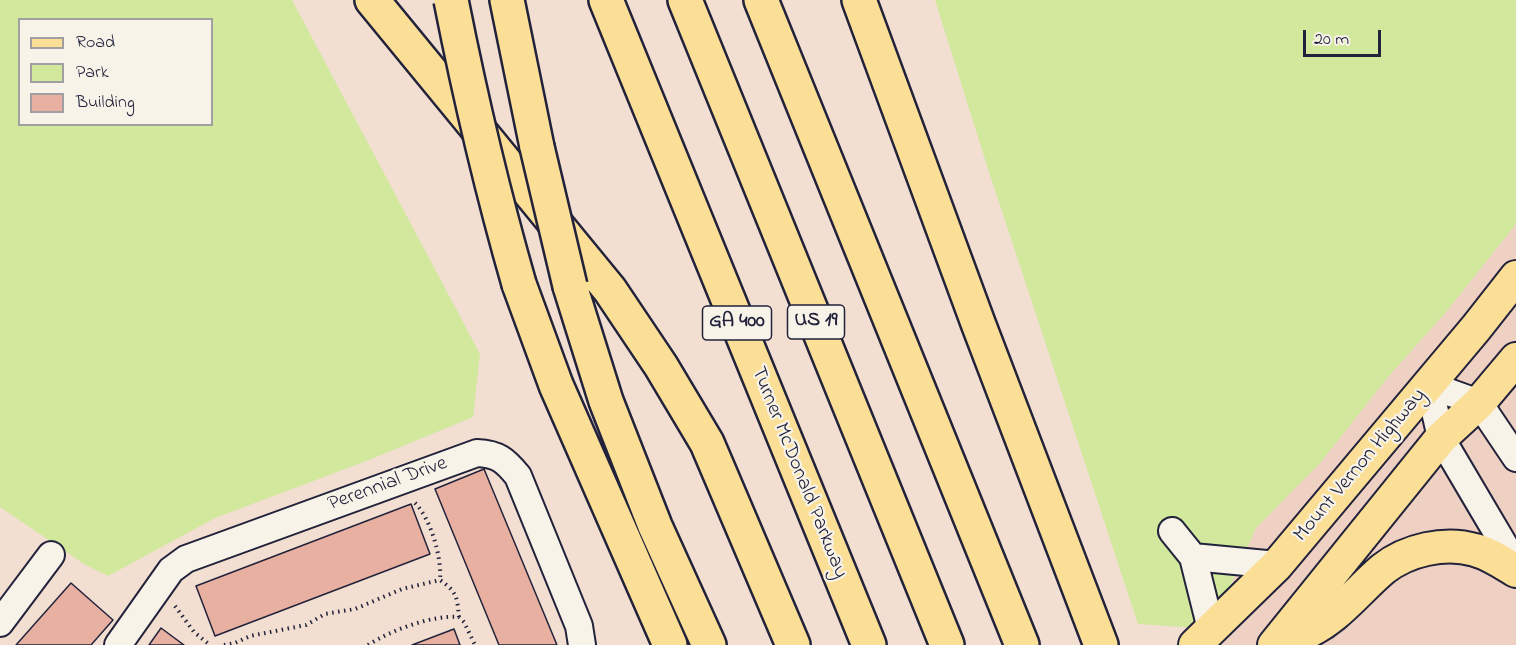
<!DOCTYPE html>
<style>
body{margin:0}
#map{position:relative;width:1516px;height:645px;overflow:hidden;background:#f2dfd2;font-family:"Indie Flower",sans-serif}
canvas{display:block}
.legend{position:absolute;left:18px;top:18px;width:195px;height:108px;box-sizing:border-box;background:#f7f3e8;border:2px solid #a29fa3;margin:0;padding:8px 10px;list-style:none;font-size:18px;color:#22223b}
.legend li{display:flex;align-items:center;gap:12px;height:30px}
.legend b{width:30px;border:2px solid #a29fa3}
.scale{position:absolute;left:1303px;top:30px;width:78px;height:27px;box-sizing:border-box;border:3px solid #22223b;border-top:0;padding-left:8px;font-size:18px;line-height:21px;white-space:nowrap;color:#22223b;-webkit-text-stroke:4px #f7f3e8;paint-order:stroke}
</style>
<div id="map">
<canvas width="1516" height="645"></canvas>
<ul class="legend">
<li><b style="height:8px;background:#fbdf96"></b>Road</li>
<li><b style="height:16px;background:#d1e89d"></b>Park</li>
<li><b style="height:16px;background:#e8b0a0"></b>Building</li>
</ul>
<div class="scale">20 m</div>
</div>
<script>
const ctx = document.querySelector('canvas').getContext('2d');
ctx.lineJoin = 'round';
function fillPath(path, color) { ctx.fillStyle = color; ctx.fill(path, 'evenodd'); }
function strokePath(path, color, width, dash) { ctx.strokeStyle = color; ctx.lineWidth = width; ctx.lineCap = dash ? 'butt' : 'round'; ctx.setLineDash(dash || []); ctx.stroke(path); }
function drawText(font, color, halo, rows, align = 'center') {
  ctx.font = font + ' "Indie Flower",sans-serif'; ctx.lineWidth = 4.5; ctx.setLineDash([]); ctx.textBaseline = 'middle'; ctx.strokeStyle = halo; ctx.fillStyle = color; for (const [text, x, y, turn = 0] of rows) {
    ctx.save(); ctx.translate(x, y); ctx.rotate((+turn || 0) * Math.PI / 180); ctx.textAlign = isNaN(turn) ? turn : align; if (halo) ctx.strokeText(text, 0, 0); ctx.fillText(text, 0, 0); ctx.restore();
  }
}
fillPath(new Path2D(`
 M1516,224V645H1207L1211,629L1256,528L1320,463L1388,377L1446,312Z`), '#efd1c3');
fillPath(new Path2D(`
 M0,0H292L480,354L473,417L369,460L215,518L108,576L84,564L0,507ZM20,20H212V124H20Z
 M935,0H1516V224L1446,312L1388,377L1320,463L1256,528L1211,629L1138,624L989,172Z`), '#d1e89d');
const building = new Path2D(`
 M484,469L557,645H499L435,489Z
 M411,504L430,554L215,636L196,586Z
 M71,583L113,620L91,645H16Z
 M161,628L184,645H149Z
 M454,629L460,645H412Z`);
fillPath(building, '#e8b0a0');
strokePath(building, '#22223b', 1.5);
const minor = new Path2D(`
 M1429,385L1441,438L1516,565
 M1429,385L1479,403L1516,458
 M1172,531L1193,557
 M0,623L51,555
 M1211,629L1193,557L1277,565
 M118,645L171,570L186,559L477,453C498,454 505,460 518,476L579,626L582,645`);
const major = new Path2D(`
 M1278,641C1287,638 1297,637 1305,633C1336,620 1358,590 1383,569C1407,550 1445,541 1475,550C1490,554 1503,563 1516,571
 M1195,645L1277,565L1476,328L1516,277
 M1274,645L1441,438L1479,403L1516,359`);
const highway = new Path2D(`
 M372,0L610,290L661,366L707,443L793,645
 M507,0L537,147
 M606,0L869,645
 M685,0L947,645
 M761,0L1022,645
 M859,0L978,323L1101,645
 M519,284L556,385L670,645
 M570,286L606,401L655,526L709,645`);
strokePath(minor, '#22223b', 30);
strokePath(major, '#22223b', 36);
strokePath(highway, '#22223b', 38);
strokePath(new Path2D(`
 M415,503C431,519 442,558 440,580
 M175,606L194,632L210,645
 M224,645L235,643L250,636L306,625L325,614L355,609L402,589L440,580C457,592 457,597 459,617
 M368,645C392,630 431,615 459,617L464,622L475,645`), '#22223b', 4, [1.5, 4.5]);
strokePath(minor, '#f7f3e8', 26);
strokePath(major, '#fbdf96', 32);
strokePath(highway, '#fbdf96', 33);
const highwayBridge = new Path2D(`
 M451,0C470,96 492,190 519,284
 M537,147L570,286`);
strokePath(highwayBridge, '#22223b', 38, []);
strokePath(highwayBridge, '#fbdf96', 33);
for (const [x, y, w] of [
 [816,322,57],
 [737,323,69]
]) { const box = new Path2D(); box.roundRect(x - w / 2, y - 17, w, 34, 4.5); ctx.fillStyle = '#f7f3e8'; ctx.fill(box); strokePath(box, '#22223b', 1.5); }
drawText('bold 20px', '#22223b', null, [
 ["US 19",816,322],
 ["GA 400",737,323]
]);
drawText('21px', '#22223b', '#f7f3e8', [
 ["Mount Vernon Highway",1361,466,-50],
 ["Turner McDonald Parkway",798,473,68],
 ["Perennial Drive",388,485,-20]
]);
</script>
